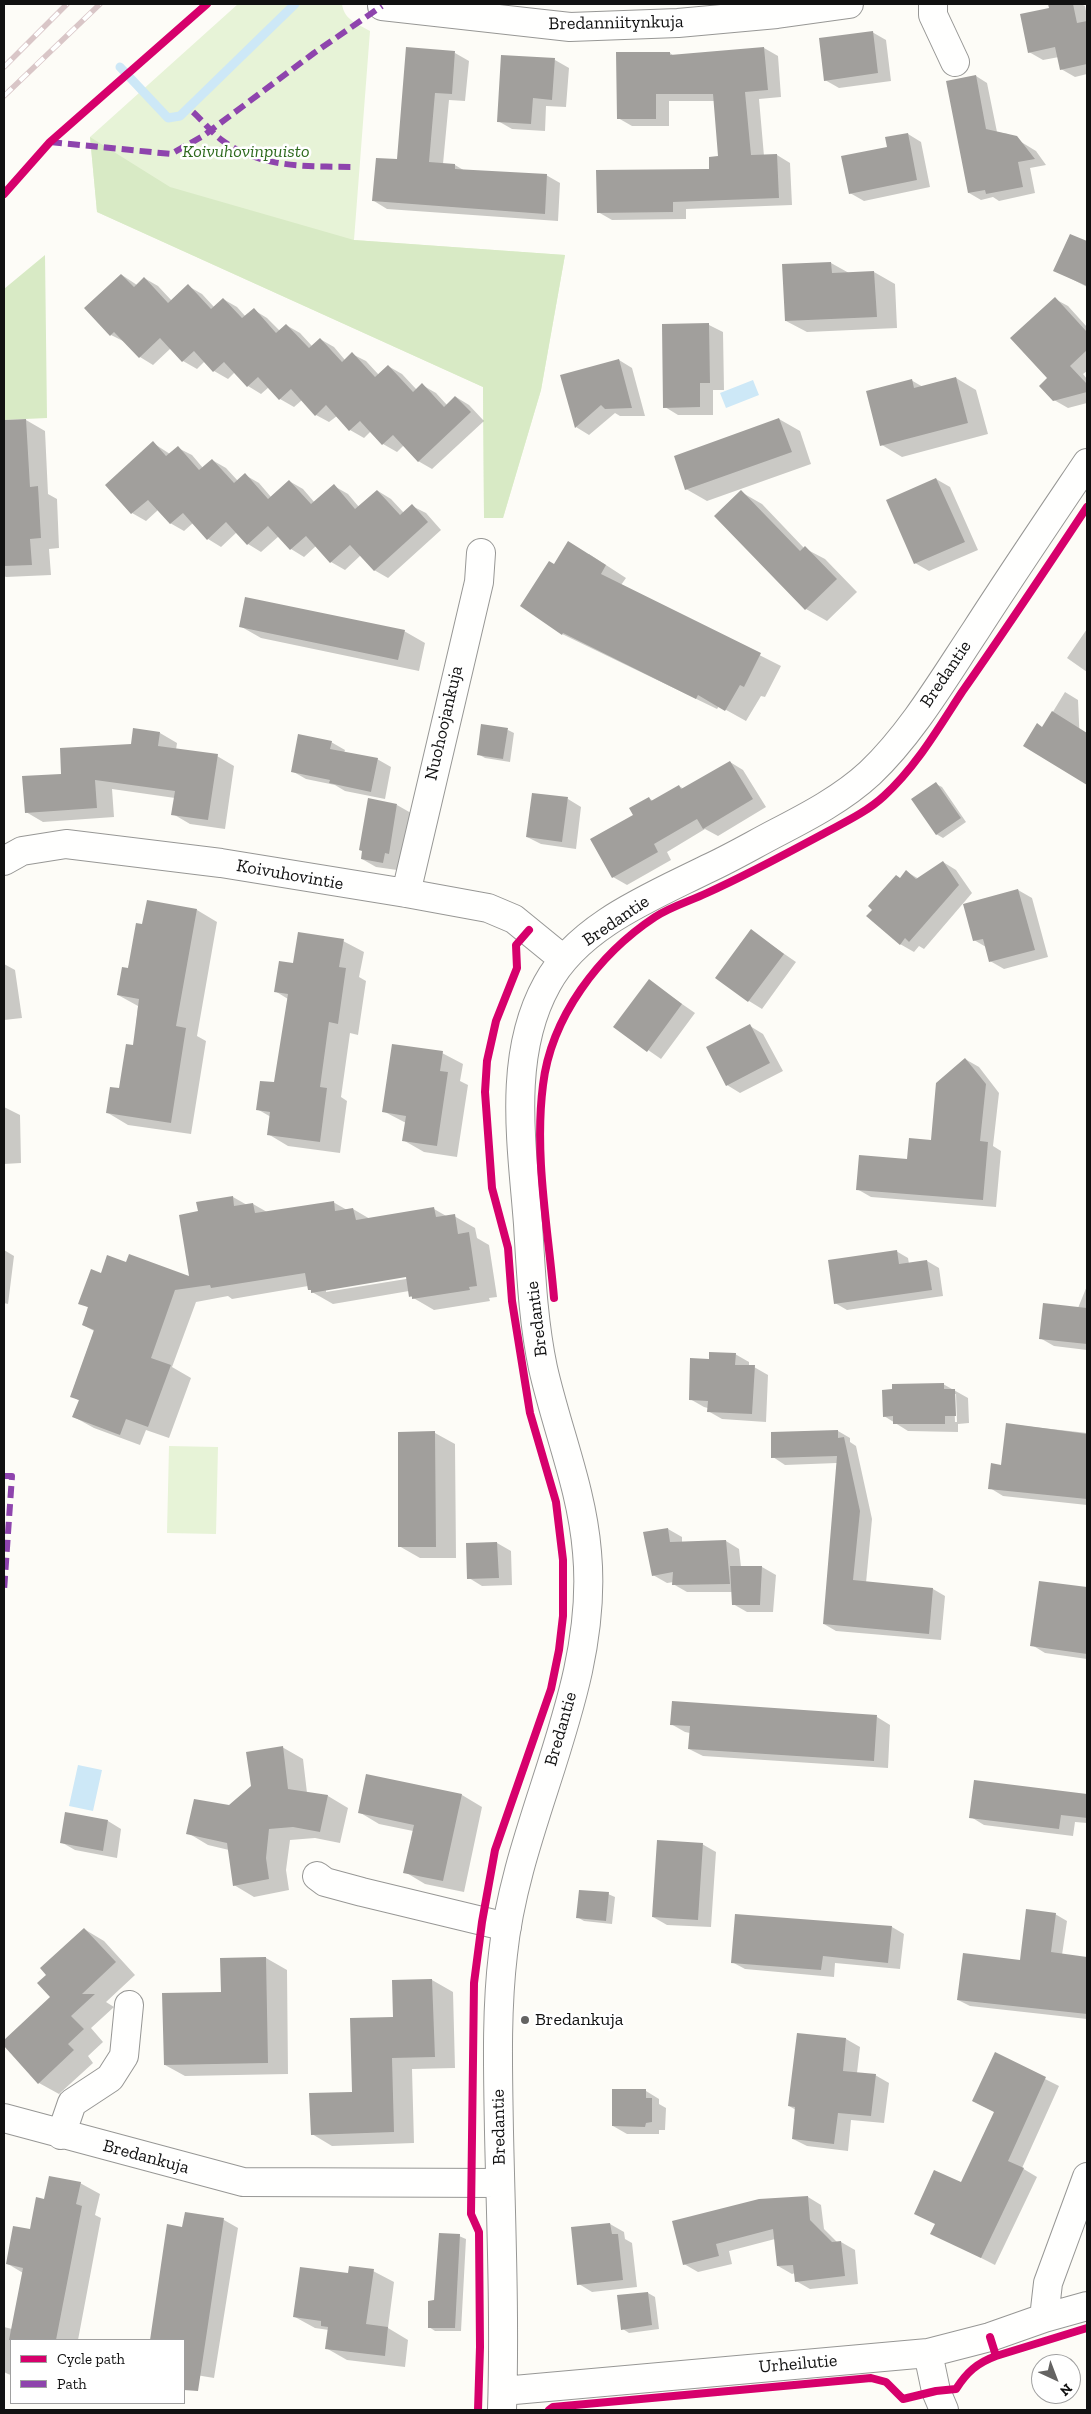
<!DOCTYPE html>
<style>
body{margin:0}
#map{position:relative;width:1091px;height:2414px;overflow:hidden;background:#fdfcf7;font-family:"Zilla Slab",serif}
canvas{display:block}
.frame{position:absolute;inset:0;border:5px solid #111;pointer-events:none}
.legend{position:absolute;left:10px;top:2339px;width:175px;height:65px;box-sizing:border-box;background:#fff;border:1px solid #a0a0a0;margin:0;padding:6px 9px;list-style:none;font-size:15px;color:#111}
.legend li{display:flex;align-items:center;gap:10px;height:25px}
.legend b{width:25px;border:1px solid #a0a0a0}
.north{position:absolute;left:1031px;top:2354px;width:50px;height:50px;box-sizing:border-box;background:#fff;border:1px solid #a0a0a0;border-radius:50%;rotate:137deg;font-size:14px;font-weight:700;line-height:20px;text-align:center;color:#111}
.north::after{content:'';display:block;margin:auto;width:18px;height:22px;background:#646362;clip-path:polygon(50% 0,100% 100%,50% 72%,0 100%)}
</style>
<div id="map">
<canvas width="1091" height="2414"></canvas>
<div class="frame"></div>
<ul class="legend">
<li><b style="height:6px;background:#d6006c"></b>Cycle path</li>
<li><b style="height:6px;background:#8e44ad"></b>Path</li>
</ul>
<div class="north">N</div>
</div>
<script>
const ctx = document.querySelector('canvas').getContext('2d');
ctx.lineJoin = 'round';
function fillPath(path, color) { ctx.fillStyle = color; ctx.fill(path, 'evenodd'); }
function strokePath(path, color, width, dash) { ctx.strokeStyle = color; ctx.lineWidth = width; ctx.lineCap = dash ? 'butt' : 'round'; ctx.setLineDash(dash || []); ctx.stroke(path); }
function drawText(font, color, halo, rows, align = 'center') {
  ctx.font = font + ' "Zilla Slab",serif'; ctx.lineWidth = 5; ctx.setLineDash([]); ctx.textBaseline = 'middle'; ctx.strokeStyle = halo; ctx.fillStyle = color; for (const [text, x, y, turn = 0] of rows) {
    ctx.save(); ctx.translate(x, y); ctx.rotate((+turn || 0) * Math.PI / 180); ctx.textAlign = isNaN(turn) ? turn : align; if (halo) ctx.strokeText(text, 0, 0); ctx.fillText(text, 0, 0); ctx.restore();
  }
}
fillPath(new Path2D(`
 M238,4H342C344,20 358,24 370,31L354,240L565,255L541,390L503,518H484L483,387L97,212L90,137Z
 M169,1446L218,1447L216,1534L167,1533Z`), '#e7f3d7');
fillPath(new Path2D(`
 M90,137L170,187L354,240L565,255L541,390L503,518H484L483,387L97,212Z
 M45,255L47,418L4,420V289Z`), '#d8eac5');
fillPath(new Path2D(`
 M753,380L759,395L726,408L720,393Z
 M78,1765L102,1770L93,1811L69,1806Z`), '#cde8f7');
fillPath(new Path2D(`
 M1049,4H1081L1085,6L1087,16V74L1075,77L1061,69L1059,57L1043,60L1029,52L1050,9Z
 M872,32L886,40L891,81L839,88L825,80Z
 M764,48L778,56L781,97L759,99L764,156L777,155L790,163L792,205L686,209V219L612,220L598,212L710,170L719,158L715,101H669V126H632L618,118L670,53L674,56Z
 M455,53L469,61L465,101L449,100L443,164L455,165L465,171L546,175L560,183L558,221L387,209L374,201L398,161Z
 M555,60L569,68L566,107L546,106L545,131L512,129L498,121Z
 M976,76L987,83L997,132L1008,134L1036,151L1046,165L1030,168L1035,193L999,201L993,197L981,200L969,193Z
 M908,134L921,142L930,187L864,201L850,193L888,148Z
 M1070,235L1087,243V287L1055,270Z
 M831,263L849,273L874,272L895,284L897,328L807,332L786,321L784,265Z
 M122,275L137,285L144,278L158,286L172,301L188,286L202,294L215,308L223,299L237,307L246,317L254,310L267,318L280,331L286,325L300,333L312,346L320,339L334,347L345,360L352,354L366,361L379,375L388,366L402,374L417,390L422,385L436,393L447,405L456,397L469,405L484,421L432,469L418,461L404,445L397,452L383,444L371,431L364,438L350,430L337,416L329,422L316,415L302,400L294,407L280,399L269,387L261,394L248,386L235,372L228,379L214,371L205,361L197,369L183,361L171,348L153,365L140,357L125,342L111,335Z
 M1055,299L1068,306L1087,327V371L1083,374L1087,379V403L1068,408L1054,400L1049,378Z
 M664,325H709L723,332L724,390H713V415H678L665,407Z
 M619,360L632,368L645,416H620L615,413L589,435L576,427Z
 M956,378L976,390L988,434L902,457L882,445L911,380L923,387Z
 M779,419L800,431L811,464L707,501L686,489Z
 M26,420L45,431L48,494L57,499L59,548L49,549L51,575L6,577L4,576V421Z
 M153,443L170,454L178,448L192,455L203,468L212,460L226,468L238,481L245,475L259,483L271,497L289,481L303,489L315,503L334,486L348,494L359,507L378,491L391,499L404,513L412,506L426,513L441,530L388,578L374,570L361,555L345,570L331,562L316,546L304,557L291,549L279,536L261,552L248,544L237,532L221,547L208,539L193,523L184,531L170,523L158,510L146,521L132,513Z
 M936,479L950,487L978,550L929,571L915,563Z
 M741,492L762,504L804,548L825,559L857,592L827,621L806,609L716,516Z
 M589,554L626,578L621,585L781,666L765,697L761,696L746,721L719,706L717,709L562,634L554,565Z
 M240,626L404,631L425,643L419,671L261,638Z
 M1087,629V672L1067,658Z
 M1065,692L1078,700L1080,745H1087V774L1083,781L1043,728Z
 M134,729L160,733L177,743L176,750L217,756L234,766L225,829L190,824L173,814L175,798L112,789L114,817L43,822L26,812L62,775L132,745Z
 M508,730L514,733L510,762L485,758L478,754Z
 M331,742L345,750L344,753L377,759L391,767L385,799L345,791L335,785L306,779L292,771Z
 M730,762L743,770L766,807L718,836L705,829L667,852L671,860L627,885L613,877L592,840L635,815L649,798L653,801L679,786L684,789Z
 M936,784L942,787L966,822L943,838L936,834Z
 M568,799L581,807L576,849L541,844L527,837Z
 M397,805L411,813L402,861L399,860L397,870L376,867L362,859Z
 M943,862L956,870L972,893L924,949L919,946L914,952L900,944L874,910L907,872L919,879Z
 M1018,890L1032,898L1048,957L1004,969L990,961L986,947L974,940Z
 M197,910L217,922L197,1036L206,1041L191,1134L128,1125L108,1113L120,1089L134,1046L138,1006L118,995L143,926Z
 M751,931L796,962L762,1009L749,1001Z
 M343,941L364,952L359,977L366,981L358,1035L350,1033L341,1097L347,1101L340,1153L288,1146L268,1134L271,1117L257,1109L275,1084L288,999L275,991L294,964Z
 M4,964L15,970L22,1018L4,1020Z
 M649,981L695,1013L661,1059L615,1027Z
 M750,1026L763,1034L783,1071L740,1093L727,1085Z
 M442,1053L463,1064L460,1081L468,1085L457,1157L424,1152L403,1140L406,1123L383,1111Z
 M965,1059L979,1067L999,1093L993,1146L1001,1151L996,1207L871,1197L857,1189L908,1160L932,1141Z
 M4,1107L20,1115L21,1163L4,1164Z
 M233,1197L247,1205L253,1204L267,1212L333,1202L347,1210L353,1209L370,1219L434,1209L448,1217L454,1216L475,1228L477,1238L489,1245L497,1297L489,1298L490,1301L434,1310L410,1296L409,1291L333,1304L312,1292L308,1286L232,1299L228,1296L196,1302L172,1367L191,1378L169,1438L146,1430L140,1445L94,1428L74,1417L80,1401L71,1396L94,1331L83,1325L89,1308L80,1303L102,1274L127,1263L190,1278L199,1212ZM412,1275V1278L326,1292V1289Z
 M4,1250L14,1256L8,1304L4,1303Z
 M896,1251L908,1258L909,1264L927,1261L939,1268L943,1296L847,1310L835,1303Z
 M1087,1286V1350L1054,1346L1040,1338L1078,1308Z
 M735,1354L749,1362V1366L754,1367L768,1375L766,1422L722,1419L708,1411V1408L704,1407L690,1399L710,1360Z
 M943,1384L968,1398L969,1423L958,1424V1432L908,1431L884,1416ZM954,1394H956L957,1422H955Z
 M1007,1424L1087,1433V1505L1003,1496L990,1488L1002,1466Z
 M838,1431L850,1438V1442L856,1446L872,1519L866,1583L933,1589L945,1596L941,1640L836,1631L824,1624L837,1463L785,1465L773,1457Z
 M435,1433L455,1444L456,1558H420L399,1546Z
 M668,1529L682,1537V1543L726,1541L739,1549L741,1567H762L776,1575L773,1612H747L733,1604L732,1592H687L673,1584L674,1582L667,1583L653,1575Z
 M497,1543L511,1551L512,1585L482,1586L469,1578L467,1544Z
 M1040,1582L1087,1589V1659L1045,1653L1032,1645Z
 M877,1717L890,1725L888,1768L703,1756L689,1749L690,1733L685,1732L671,1724Z
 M282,1747L303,1759L307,1793L328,1796L348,1808L340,1843L315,1838L290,1840L286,1870L289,1890L254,1897L234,1885L229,1850L208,1845L188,1833L229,1806L252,1786Z
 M975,1781L1087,1795V1823L1075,1822L1073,1836L984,1825L971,1817Z
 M462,1795L482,1807L464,1892L425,1884L405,1872L413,1831L379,1824L359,1812Z
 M108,1821L121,1829L117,1858L75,1850L61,1842Z
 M702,1844L716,1852L711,1927L667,1925L653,1917Z
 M608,1894L615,1897L612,1924L584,1921L577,1917Z
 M1055,1914L1067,1921L1062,1955L1087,1958V2019L970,2006L958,2000L1021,1961Z
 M892,1927L904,1934L900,1969L835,1963L834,1977L745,1969L732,1962Z
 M84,1929L104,1941L135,1975L106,2002L114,2007L91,2028L103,2042L88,2056L93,2063L59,2094L39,2083L4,2044V2041L52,1997L48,1975Z
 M266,1958L287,1970L288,2074L185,2076L165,2065L222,1993V1959Z
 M432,1980L453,1992L455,2068L412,2069L414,2143L332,2146L312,2134L353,2093L394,2018L393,1981Z
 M798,2034L846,2039L860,2047L857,2073L875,2075L889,2083L884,2123L851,2120L848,2151L807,2146L793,2139L796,2110L789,2106Z
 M995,2054L1059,2086L1022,2168L1037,2177L995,2265L932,2233L962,2184L995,2112L973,2101Z
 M646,2091L659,2099V2104L666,2108L665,2130H659V2134H627L613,2126Z
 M80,2183L100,2194L95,2215L101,2218L78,2340H11V2375L8,2374L4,2372V2327L12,2329L23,2273L8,2264L31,2231L45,2200Z
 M808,2197L821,2205L824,2229L837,2242H841L855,2250L858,2284L810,2289L796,2281L795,2273L792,2274L778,2266L775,2239L729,2251L732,2264L698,2272L684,2264L759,2200Z
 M186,2214L224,2220L238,2228L214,2378L184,2373V2340H151L168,2226L183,2228Z
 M610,2224L624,2232L625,2239L632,2243L637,2287L592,2292L579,2284Z
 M459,2236L466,2239L461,2331H435L429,2327L435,2302Z
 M373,2271L394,2282L388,2328L408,2340L405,2367L347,2360L326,2348L329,2330L315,2328L295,2317L349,2275Z
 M648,2293L655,2297L659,2329L629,2333L623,2329Z`), '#0003');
strokePath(new Path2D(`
 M120,67L168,118L180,116L295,4`), '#cde8f7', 9);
fillPath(new Path2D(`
 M1048,4H1073L1077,23L1087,21V64L1060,70L1055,47L1028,53L1020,14L1049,8Z
 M873,31L878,73L824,81L819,38Z
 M406,47L455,51L452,94L435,93L429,162L455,164V169L547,174L545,214L372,201L376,158L397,159Z
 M764,47L768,90L745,92L751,155L777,154L779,198L673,202V212L597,213L596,170L709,169V157L718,156L713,94H656V119H617L616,52H670V55Z
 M501,55L555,58L552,100L533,98L531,124L497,122Z
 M976,75L986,129L1017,136L1035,159L1018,162L1023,187L986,194L985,190L968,193L946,81Z
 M908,133L917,180L849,194L841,156L887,147L885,137Z
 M1070,234L1087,241V286L1053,271Z
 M831,262L832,273L874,271L877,317L785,321L782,264Z
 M121,274L134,287L144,277L168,303L188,284L211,309L223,298L242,318L254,308L276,333L286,324L309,348L320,338L342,362L352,352L375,377L388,365L413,392L422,383L444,407L455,396L471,412L418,462L393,435L382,445L360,421L349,431L326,405L315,416L291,389L279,400L258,377L247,387L224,362L213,372L194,351L182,362L160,338L139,358L114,332L110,336L84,308Z
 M1055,297L1087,332V350L1070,366L1087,384V392L1053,401L1039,386L1047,378L1010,338Z
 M709,323L710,383H700V407L663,408L662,324Z
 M619,359L632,408L605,409L601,405L575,428L560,375Z
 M956,377L968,423L880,446L866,391L912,379L914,388Z
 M779,418L792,452L685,490L674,456Z
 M26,419L30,487L38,486L41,538L30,539L32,565L4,566V420Z
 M153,441L166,456L178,446L199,470L212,459L234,483L245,473L268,499L289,480L311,504L334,484L355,509L377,490L400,515L412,504L428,522L374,571L350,545L330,563L306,536L290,550L268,526L247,545L226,522L207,540L183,513L170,524L148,500L131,514L105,485Z
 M936,478L965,542L914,564L886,500Z
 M741,490L800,551L805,546L837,579L805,610L714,516Z
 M568,541L606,565L601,574L761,653L744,687L740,685L725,711L698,695L696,699L563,633L562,635L520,606L549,561L554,564Z
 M245,597L405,630L398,660L239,627Z
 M1052,711L1087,733V785L1023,746L1037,723L1042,727Z
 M481,724L508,728L503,759L477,755Z
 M133,728L160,732L158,746L218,754L208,820L171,815L175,791L95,780L97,808L25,813L22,776L61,774L60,748L131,744Z
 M298,734L332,741L330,749L378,758L371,792L329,783L330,780L291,772Z
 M730,761L753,799L703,829L697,819L654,844L658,852L612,878L590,839L633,815L629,808L649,797L651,801L679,785L681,789Z
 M936,782L961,818L936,835L911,799Z
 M532,793L568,797L562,842L526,837Z
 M368,798L397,804L389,854L385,853L383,863L361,859L362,851L359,850Z
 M943,861L959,885L909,942L905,938L900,945L866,916L872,910L868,906L896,875L900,878L906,870L916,879Z
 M1018,889L1035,950L989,962L983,939L973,941L963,904Z
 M147,900L197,909L176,1026L186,1028L171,1123L106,1113L110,1087L119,1088L126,1044L133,1045L139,999L117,995L122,967L128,968L136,923L142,924Z
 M751,929L784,954L748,1002L715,978Z
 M298,932L344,939L339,967L346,968L338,1024L329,1022L320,1087L327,1088L320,1142L267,1135L270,1112L256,1110L260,1081L274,1082L288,994L274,992L279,961L293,963Z
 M649,979L682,1004L647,1052L613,1027Z
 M750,1024L770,1063L726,1086L706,1047Z
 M392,1044L443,1051L440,1071L448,1072L437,1146L402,1141L406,1116L382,1112Z
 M965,1058L986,1084L980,1141L988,1142L983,1200L856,1190L859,1155L907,1159L909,1138L931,1140L936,1083Z
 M233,1196L234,1206L253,1203L255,1213L334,1201L335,1211L353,1208L356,1220L434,1207L436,1217L455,1214L458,1234L469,1232L477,1286L469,1287L470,1290L412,1299V1296L409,1297L406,1277L311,1293V1290H308L305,1273L211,1288L210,1285L175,1290L151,1358L171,1365L148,1427L126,1419L120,1435L72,1417L79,1400L70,1397L94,1330L82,1325L88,1307L78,1304L91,1269L101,1273L107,1255L126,1262L129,1254L189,1276L179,1215L198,1211L196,1202Z
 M897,1250L899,1264L927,1260L932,1290L834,1304L828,1260Z
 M1043,1303L1087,1308V1344L1039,1339Z
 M709,1352L736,1353L735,1365H755L752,1414L707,1412L708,1401L689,1400L690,1358L709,1359Z
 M944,1383V1389H955L956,1416H945V1424H893V1416L883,1417L882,1390L892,1389V1384Z
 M1006,1423L1087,1434V1499L988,1489L991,1463L1001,1465Z
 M838,1430V1438L844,1437L860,1511L853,1580L933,1588L929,1634L823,1624L837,1456L771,1458V1432Z
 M435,1431L436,1547H398V1432Z
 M668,1528L670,1542L726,1540L730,1584L672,1585L673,1572L652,1576L643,1532Z
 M497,1542L499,1578L467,1579L466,1543Z
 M730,1566H762L760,1605H732Z
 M1039,1581L1087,1587V1654L1030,1646Z
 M672,1701L877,1715L874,1761L688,1749L690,1726L670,1725Z
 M283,1746L288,1789L328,1795L320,1832L293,1827L269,1829L266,1858L269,1879L233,1886L227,1843L186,1834L194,1799L229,1805L251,1786L246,1752Z
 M366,1774L462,1794L443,1881L403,1873L414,1825L358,1813Z
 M974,1780L1087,1794V1818L1061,1815L1059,1829L969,1818Z
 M65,1812L108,1820L103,1851L60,1843Z
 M657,1840L703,1843L698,1920L652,1917Z
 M579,1890L609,1892L606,1921L576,1918Z
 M1026,1909L1056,1913L1051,1952L1087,1957V2014L957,2000L963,1953L1020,1960Z
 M735,1914L892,1926L888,1963L823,1956L821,1970L731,1963Z
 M84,1928L116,1962L82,1994H95L71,2016L84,2029L68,2044L74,2050L38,2084L4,2046V2040L50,1997L37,1983L46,1975L40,1968Z
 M266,1957L268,2063L164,2065L162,1993L221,1992L220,1958Z
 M432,1979L435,2057L392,2058L394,2132L311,2135L309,2093L352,2092L350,2018L393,2017L392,1980Z
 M797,2033L846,2038L843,2071L876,2074L871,2116L838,2113L834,2144L792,2139L795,2107L788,2106Z
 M995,2052L1046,2077L1008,2161L1024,2168L981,2258L930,2234L935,2224L914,2214L934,2170L961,2182L994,2112L972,2101Z
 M612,2089H646V2098H652V2122L646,2123L645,2127L612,2126Z
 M49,2176L81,2182L76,2204L82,2206L56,2340H9L23,2268L6,2264L13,2226L30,2229L36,2197L44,2199Z
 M808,2196L810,2220L832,2242L841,2241L845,2276L795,2282L793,2265L777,2266L773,2229L716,2244L719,2256L683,2265L672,2221L759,2199Z
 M185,2212L224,2218L198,2391L184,2390V2340H150L167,2224L182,2227Z
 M610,2223L612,2234H618L623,2280L577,2285L571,2227Z
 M439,2233L460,2234L455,2328H428V2301L434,2300Z
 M349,2266L374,2269L366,2324L388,2327L385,2356L325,2349L328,2327L321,2326V2321L293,2317L300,2267L348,2273Z
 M648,2292L652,2325L621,2330L617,2295Z`), '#a19f9c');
const minor = new Path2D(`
 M933,4V15L955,62
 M382,6L570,27L678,23L777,14L849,4
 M4,861L22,851L66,844L221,863L406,893L488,908L514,919L563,959
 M406,893L479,582L481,553
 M317,1876L325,1882L362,1892L507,1927
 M4,2118L243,2182L500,2183
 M61,2135L72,2103L110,2078L124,2056L129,2005
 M1044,2318L1048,2283L1087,2177
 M928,2353L936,2391L944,2410
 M503,2391L928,2353L990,2337L1044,2318L1087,2306
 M502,2410C505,2318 501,2224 499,2132C498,2073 496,2012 503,1954C517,1818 600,1691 587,1552C582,1489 557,1430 543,1368C533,1321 531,1272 528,1224C522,1145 507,1056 547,984C578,926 651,897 707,869C731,858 753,845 776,833C809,816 843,798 870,773C912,733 944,678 976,630C1012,574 1050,518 1087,463`);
strokePath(minor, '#979795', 30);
strokePath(minor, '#fffffe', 28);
const rail = new Path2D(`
 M4,67L67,4
 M4,96L100,4`);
strokePath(rail, '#d9c6c7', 5.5);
strokePath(rail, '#fff', 4, [11]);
strokePath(new Path2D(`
 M193,112C203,121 212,133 223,141C262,169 309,166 354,167
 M50,142L171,154L203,136L314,53L382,6
 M4,1476H12L4,1591`), '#8e44ad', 6, [12, 6]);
strokePath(new Path2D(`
 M4,194L50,142L207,4
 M554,1298C548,1228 534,1155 543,1085C551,1017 599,954 655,917C670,907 690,901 707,893C747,875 784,855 823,834C843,823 867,812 884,796C916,767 939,727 962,692C1005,631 1046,569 1087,507
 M990,2337L996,2356L1087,2328
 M478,2410L480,2347L479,2232L471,2214L474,1983L482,1922L495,1850L551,1689L559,1650L563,1616V1560L556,1502L530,1413L512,1301L508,1248L492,1188L485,1092L487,1061L496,1021L517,968L516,945L529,930
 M549,2410L553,2407L871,2378L886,2382L903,2399L936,2391L956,2389C967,2372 977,2363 996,2356`), '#d6006c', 8);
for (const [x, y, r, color] of [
 [525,2020,5,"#646362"]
]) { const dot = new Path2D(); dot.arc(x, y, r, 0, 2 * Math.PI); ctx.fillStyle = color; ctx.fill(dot); strokePath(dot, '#fff', 2); }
drawText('18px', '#111', '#fff', [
 ["Bredanniitynkuja",616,23,-1],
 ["Bredantie",946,674,-56],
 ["Nuohoojankuja",444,723,-77],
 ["Koivuhovintie",290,875,10],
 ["Bredantie",616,921,-34],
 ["Bredantie",537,1319,-97],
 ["Bredantie",561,1729,-74],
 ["Bredantie",499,2127,-91],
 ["Bredankuja",146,2157,15],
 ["Urheilutie",798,2364,-5]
]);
drawText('italic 18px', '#2f6b1f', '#fff', [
 ["Koivuhovinpuisto",246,152]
]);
drawText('18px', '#111', '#fff', [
 ["Bredankuja",535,2020]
], 'left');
</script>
